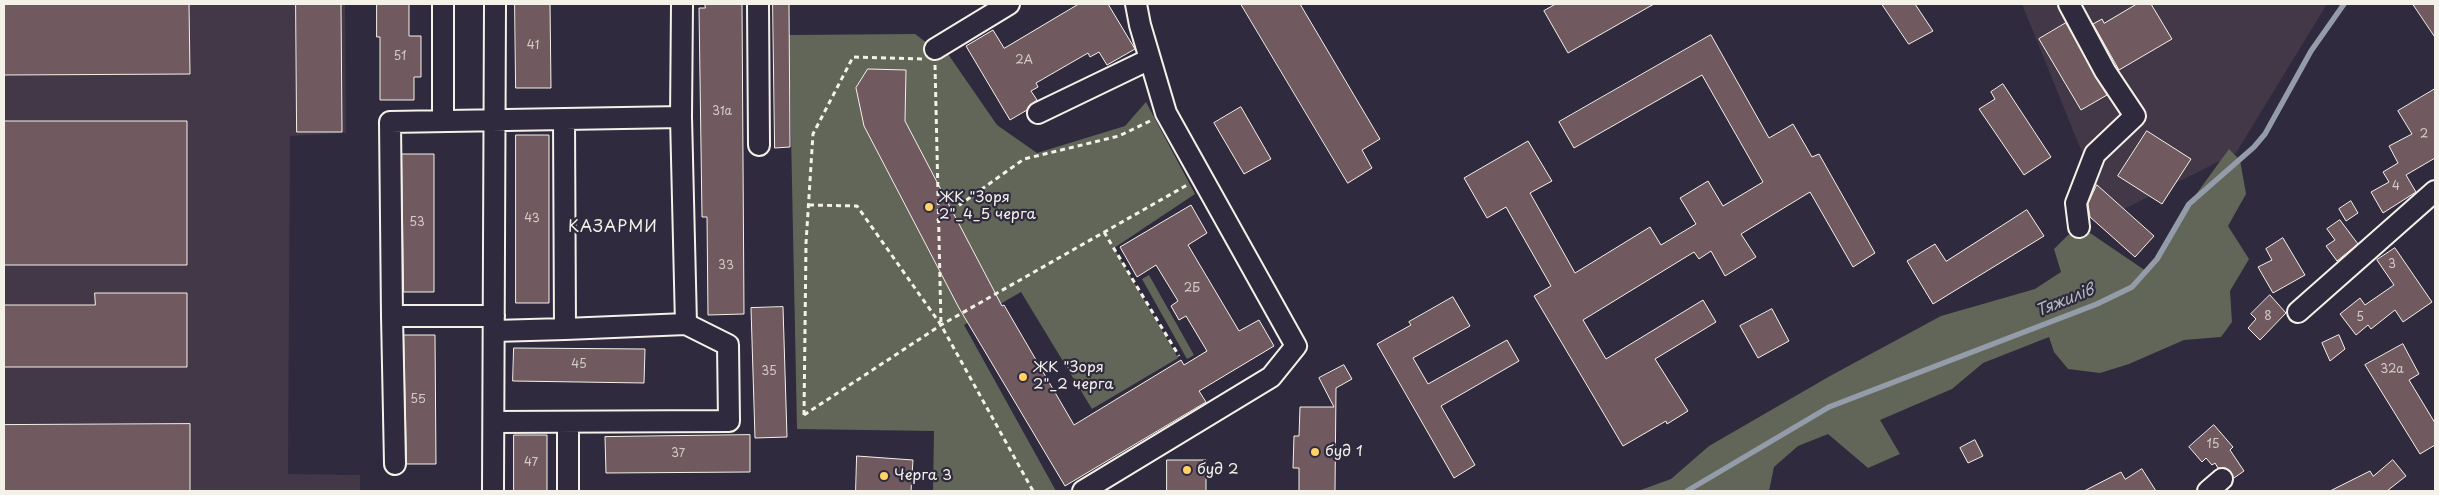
<!DOCTYPE html>
<meta charset="utf-8">
<style>
body{margin:0}
#map{position:relative;width:2439px;height:495px;overflow:hidden;background:#2f2a3d;font-family:"Playpen Sans",sans-serif}
canvas{display:block}
.frame{position:absolute;inset:0;border:5px solid #f4f1e8;pointer-events:none}
</style>
<div id="map">
<canvas width="2439" height="495"></canvas>
<div class="frame"></div>
</div>
<script>
const ctx = document.querySelector('canvas').getContext('2d');
ctx.lineJoin = 'round';
function fillPath(path, color) { ctx.fillStyle = color; ctx.fill(path, 'evenodd'); }
function strokePath(path, color, width, dash) { ctx.strokeStyle = color; ctx.lineWidth = width; ctx.lineCap = dash ? 'butt' : 'round'; ctx.setLineDash(dash || []); ctx.stroke(path); }
function drawText(font, color, halo, rows, align = 'center') {
  ctx.font = font + ' "Playpen Sans",sans-serif'; ctx.lineWidth = 4.5; ctx.setLineDash([]); ctx.textBaseline = 'middle'; ctx.strokeStyle = halo; ctx.fillStyle = color; for (const [text, x, y, turn = 0] of rows) {
    ctx.save(); ctx.translate(x, y); ctx.rotate((+turn || 0) * Math.PI / 180); ctx.textAlign = isNaN(turn) ? turn : align; if (halo) ctx.strokeText(text, 0, 0); ctx.fillText(text, 0, 0); ctx.restore();
  }
}
fillPath(new Path2D(`
 M4,4H345L346,133L290,136L288,474L360,475V491H4Z
 M2022,4H2327L2236,153L2108,217Z`), '#423847');
fillPath(new Path2D(`
 M915,34L935,49L948,54L997,125L1037,153L1125,126L1146,102L1195,194L1114,248L1178,358L1092,409L1021,292L964,325L1056,491H933L934,431L797,429L789,35Z
 M2229,149L2240,160L2246,194L2228,226L2249,259L2230,291L2232,322L2221,337L2184,340L2129,364L2100,373L2068,369L2054,352L2049,337L1983,363L1952,389L1880,420L1900,454L1868,468L1828,434L1798,446L1774,467L1769,491H1638L1671,479L1709,446L1830,376L1941,316L2035,289L2061,272L2054,249L2068,235L2090,233L2146,271L2157,259L2189,204Z
 M1149,275L1194,355L1187,359L1142,279Z`), '#626658');
strokePath(new Path2D(`
 M1687,491L1829,407L2097,304L2132,287L2157,259L2189,204L2254,147L2265,134L2311,51L2344,4`), '#939ca8', 5.5);
const building = new Path2D(`
 M4,4H189L190,74L4,75Z
 M296,4H341L342,132H297Z
 M377,4H409V36H421V77H414V100H380V37H377Z
 M515,4H550L551,88H516Z
 M705,4H742L744,314L708,315L707,217H702L699,8H705Z
 M773,4H789L790,147L775,148Z
 M1079,4H1108L1135,49L1107,65L1099,52L1090,57L1088,53L1036,83L1038,87L1031,91L1037,100L1029,106L1027,110L1010,120L966,46L993,30L1004,48Z
 M1241,4H1300L1380,139L1362,150L1372,168L1348,183Z
 M1556,4H1654L1568,53L1544,11Z
 M1882,4H1915L1933,31L1909,44Z
 M2137,4H2151L2172,39L2119,70L2093,24L2102,19L2104,23Z
 M2413,4H2435V37Z
 M2066,23L2107,95L2081,110L2039,39Z
 M1711,35L1769,138L1793,124L1812,157L1819,154L1875,253L1853,267L1810,192L1741,234L1756,257L1725,276L1711,251L1699,259L1694,252L1583,320L1606,359L1703,300L1716,322L1655,359L1688,411L1667,424L1666,421L1623,446L1534,296L1551,286L1506,207L1487,218L1464,178L1528,141L1552,181L1530,193L1575,273L1650,227L1661,245L1696,224L1680,198L1708,181L1723,206L1763,182L1702,75L1574,148L1559,122Z
 M868,69L906,70L905,121L1002,306L1004,305L1074,425L1181,360L1184,365L1207,351L1186,316L1179,320L1171,306L1178,301L1156,265L1137,277L1120,247L1191,205L1207,233L1188,245L1239,331L1259,320L1274,346L1199,391L1206,402L1065,486L959,308L864,126L856,88Z
 M2003,84L2051,157L2024,175L1979,109L1995,99L1991,92Z
 M2435,89V158L2406,175L2416,192L2383,213L2371,192L2389,182L2383,172L2398,163L2389,146L2412,134L2398,111Z
 M1241,107L1271,159L1244,174L1214,123Z
 M4,121H187V265H4Z
 M2147,131L2191,159L2162,204L2118,176Z
 M516,135H549V303H516Z
 M402,154H434V292H404Z
 M2097,185L2154,236L2135,257L2090,217L2088,204Z
 M2351,201L2358,213L2346,221L2339,209Z
 M2027,210L2044,236L1933,304L1907,261L1935,244L1946,261Z
 M2340,220L2358,244L2337,261L2326,246L2335,240L2327,229Z
 M2283,238L2305,275L2273,293L2258,267L2272,260L2266,249Z
 M2395,248L2432,302L2403,322L2395,310L2371,329L2368,325L2356,335L2340,314L2360,298L2365,305L2394,285L2377,260Z
 M95,293H187V367H4V305H95Z
 M2270,295L2286,313L2260,340L2248,328L2256,319L2251,314Z
 M1453,297L1470,326L1413,358L1428,384L1507,340L1519,361L1441,406L1475,465L1454,478L1377,344L1411,325L1409,322Z
 M783,307L787,437L755,438L751,308Z
 M1772,309L1789,341L1758,358L1740,326Z
 M404,335H435L436,464H407Z
 M2339,335L2345,349L2330,361L2322,343Z
 M2403,344L2419,374L2409,380L2435,423V445L2420,454L2365,365Z
 M514,348L645,349L644,383L513,381Z
 M1344,365L1352,379L1336,388L1335,491H1299V468H1293L1294,436H1299L1300,407H1334L1319,378Z
 M190,424V491H4V425Z
 M2214,425L2233,447L2230,450L2244,471L2234,478L2226,468H2218L2215,463L2212,465L2206,458L2202,462L2189,447Z
 M514,435H547V491H514Z
 M750,435V472L606,473L605,437Z
 M1975,440L1983,456L1968,463L1960,448Z
 M857,456L913,460L911,491H856Z
 M1167,460H1206V491H1167Z
 M2393,460L2406,476L2387,491H2330L2370,471L2373,476Z
 M2142,469L2156,491H2084L2121,472L2125,479Z`);
fillPath(building, '#705a5f');
strokePath(building, '#f4f1e8', 1);
const minor = new Path2D(`
 M443,4V121
 M758,4L759,145
 M2069,4L2105,71L2135,116L2095,154L2076,203L2079,227
 M935,49L1009,4
 M1038,113L1150,59
 M2298,312L2435,191
 M392,316L390,122L681,117
 M565,329L686,324
 M494,331L565,329L564,119
 M494,422L729,421L728,345L686,324L681,117L682,4
 M568,422V491
 M395,464L392,316H494
 M493,491L495,4
 M1083,491L1271,377L1296,346L1166,113L1140,25L1136,4
 M2208,491L2222,479`);
strokePath(minor, '#f4f1e8', 24);
strokePath(new Path2D(`
 M935,65L941,324
 M809,205L857,206L941,325L1033,491
 M937,221L1024,159L1119,136L1150,121
 M1104,232L1179,356
 M804,415L941,325L1187,185
 M804,415L806,243L813,134L853,57L922,59`), '#f4f1e8', 3, [5, 4]);
strokePath(minor, '#2f2a3d', 20);
for (const [x, y, r, color] of [
 [929,207,5,"#ffd166"],
 [1023,377,5,"#ffd166"],
 [1315,452,5,"#ffd166"],
 [1187,470,5,"#ffd166"],
 [884,476,5,"#ffd166"]
]) { const dot = new Path2D(); dot.arc(x, y, r, 0, 2 * Math.PI); ctx.fillStyle = color; ctx.fill(dot); strokePath(dot, '#2f2a3d', 2); }
drawText('12px', '#d3cbc6', null, [
 ["41",533,46],
 ["51",400,57],
 ["2А",1024,61],
 ["31а",722,112],
 ["2",2424,135],
 ["4",2396,187],
 ["43",532,219],
 ["53",417,223],
 ["3",2392,265],
 ["33",726,266],
 ["2Б",1192,289],
 ["8",2268,317],
 ["5",2360,318],
 ["45",579,365],
 ["32а",2392,370],
 ["35",769,372],
 ["55",418,400],
 ["15",2213,445],
 ["37",678,454],
 ["47",531,463]
]);
drawText('15px', '#f4f1e8', '#2f2a3d', [
 ["ЖК \"Зоря",939,198],
 ["2\"_4_5 черга",939,215],
 ["ЖК \"Зоря",1033,368],
 ["2\"_2 черга",1033,385],
 ["буд 1",1325,452],
 ["буд 2",1197,470],
 ["Черга 3",894,476]
], 'left');
ctx.letterSpacing = '1px';
drawText('16px', '#f4f1e8', '#2f2a3d', [
 ["КАЗАРМИ",613,228]
]);
ctx.letterSpacing = '0px';
drawText('italic 16px', '#b3b9bd', '#2f2a3d', [
 ["Тяжилів",2065,301,-22]
]);
</script>
